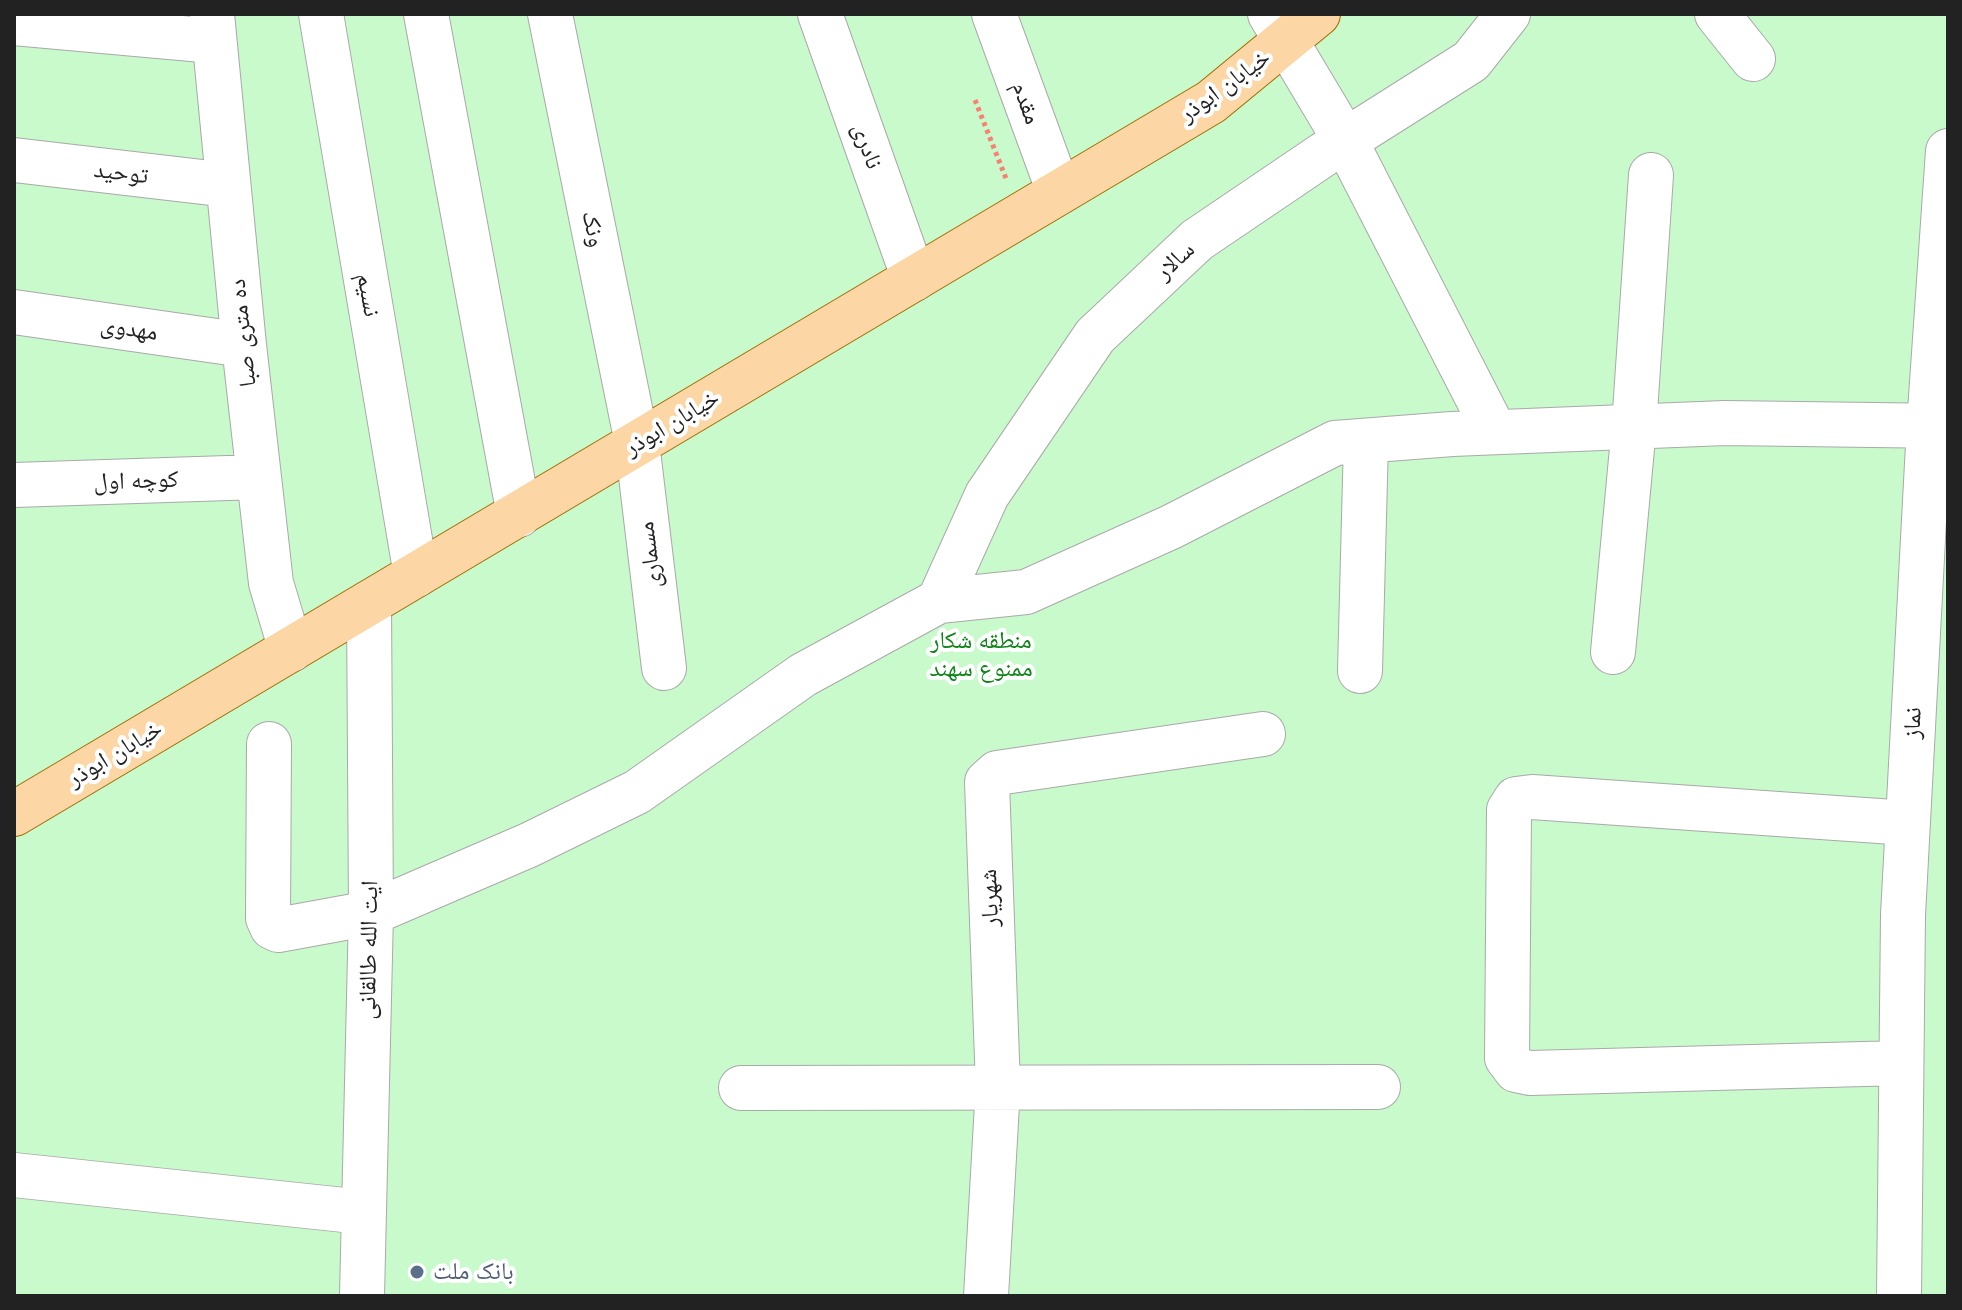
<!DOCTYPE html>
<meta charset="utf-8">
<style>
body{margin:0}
#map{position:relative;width:1962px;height:1310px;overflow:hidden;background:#f2efe9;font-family:Montserrat,sans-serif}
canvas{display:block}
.frame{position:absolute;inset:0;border:16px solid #222;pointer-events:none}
</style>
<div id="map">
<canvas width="1962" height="1310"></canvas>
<div class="frame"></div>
</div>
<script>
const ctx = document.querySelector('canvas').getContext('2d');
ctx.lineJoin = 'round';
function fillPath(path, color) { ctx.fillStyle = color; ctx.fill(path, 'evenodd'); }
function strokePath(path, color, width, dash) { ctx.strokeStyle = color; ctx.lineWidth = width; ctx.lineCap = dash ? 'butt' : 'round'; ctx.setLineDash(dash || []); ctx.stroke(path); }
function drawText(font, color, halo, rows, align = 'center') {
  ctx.font = font + ' Montserrat,"Noto Naskh Arabic",sans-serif'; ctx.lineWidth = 8; ctx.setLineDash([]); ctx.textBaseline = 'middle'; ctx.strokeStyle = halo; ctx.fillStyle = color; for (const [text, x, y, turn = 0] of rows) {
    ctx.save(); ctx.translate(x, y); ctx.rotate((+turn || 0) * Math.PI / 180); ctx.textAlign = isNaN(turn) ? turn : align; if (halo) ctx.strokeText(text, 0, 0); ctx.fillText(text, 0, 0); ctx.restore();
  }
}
fillPath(new Path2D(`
 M14,14H1948V1296H14Z`), '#c8facc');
const minor = new Path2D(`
 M212,14L244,345L271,583L291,650
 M321,14L416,575
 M426,14L519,515
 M550,14L637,443L664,668
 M820,14L914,279
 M994,14L1059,192
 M1270,14L1345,140L1495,432
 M1717,14L1753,59
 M14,23L214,41
 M14,160L228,185
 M14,312L244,345
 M14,485L259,477
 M939,601L987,495L1095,336L1197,240L1324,154L1471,61L1508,14
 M1613,652L1634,427L1651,175
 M1360,671L1366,441
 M269,744L268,918L272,927L278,930L371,913L529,845L637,792L803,675L939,601L1026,592L1171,527L1335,443L1452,434L1725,423L1948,426
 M1901,1063L1530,1073L1516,1070L1507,1058L1509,810L1516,799L1532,797L1908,823
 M741,1088L1378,1087
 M14,1175L363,1212
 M362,1296L371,913L369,603
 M986,1296L998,1087L987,782L997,773L1263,734
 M1899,1296L1903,915L1929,426L1948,151`);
const major = new Path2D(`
 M14,814L1211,102L1318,14`);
strokePath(minor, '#a9a9a9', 46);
strokePath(major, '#a06b00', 46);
strokePath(new Path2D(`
 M975,100L1007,181`), '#fa8072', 5, [4, 4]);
strokePath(minor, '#fff', 44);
strokePath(major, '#fcd6a4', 44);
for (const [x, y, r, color] of [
 [417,1272,8,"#5c6f8a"]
]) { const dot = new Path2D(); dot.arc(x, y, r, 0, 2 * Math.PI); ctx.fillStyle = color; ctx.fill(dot); strokePath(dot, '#fff', 3); }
drawText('24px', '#222', '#fff', [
 ["خیابان ابوذر",1225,86,-36],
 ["مقدم",1026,103,70],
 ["نادری",867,146,70],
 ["توحید",121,173,7],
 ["ونک",593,229,78],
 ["سالار",1175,261,-43],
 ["نسیم",368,295,80],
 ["مهدوی",129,329,8],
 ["ده متری صبا",243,333,-96],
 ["خیابان ابوذر",672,423,-31],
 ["کوچه اول",136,481,-2],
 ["مسماری",650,555,-97],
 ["نماز",1913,723,-87],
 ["خیابان ابوذر",115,754,-31],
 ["شهریار",990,898,-92],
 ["ایت الله طالقانی",369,950,-89]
]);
drawText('24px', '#0c8416', '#fff', [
 ["منطقه شکار",981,641],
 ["ممنوع سهند",981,669]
]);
drawText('24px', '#4e5e75', '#fff', [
 ["بانک ملت",433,1272]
], 'left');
</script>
